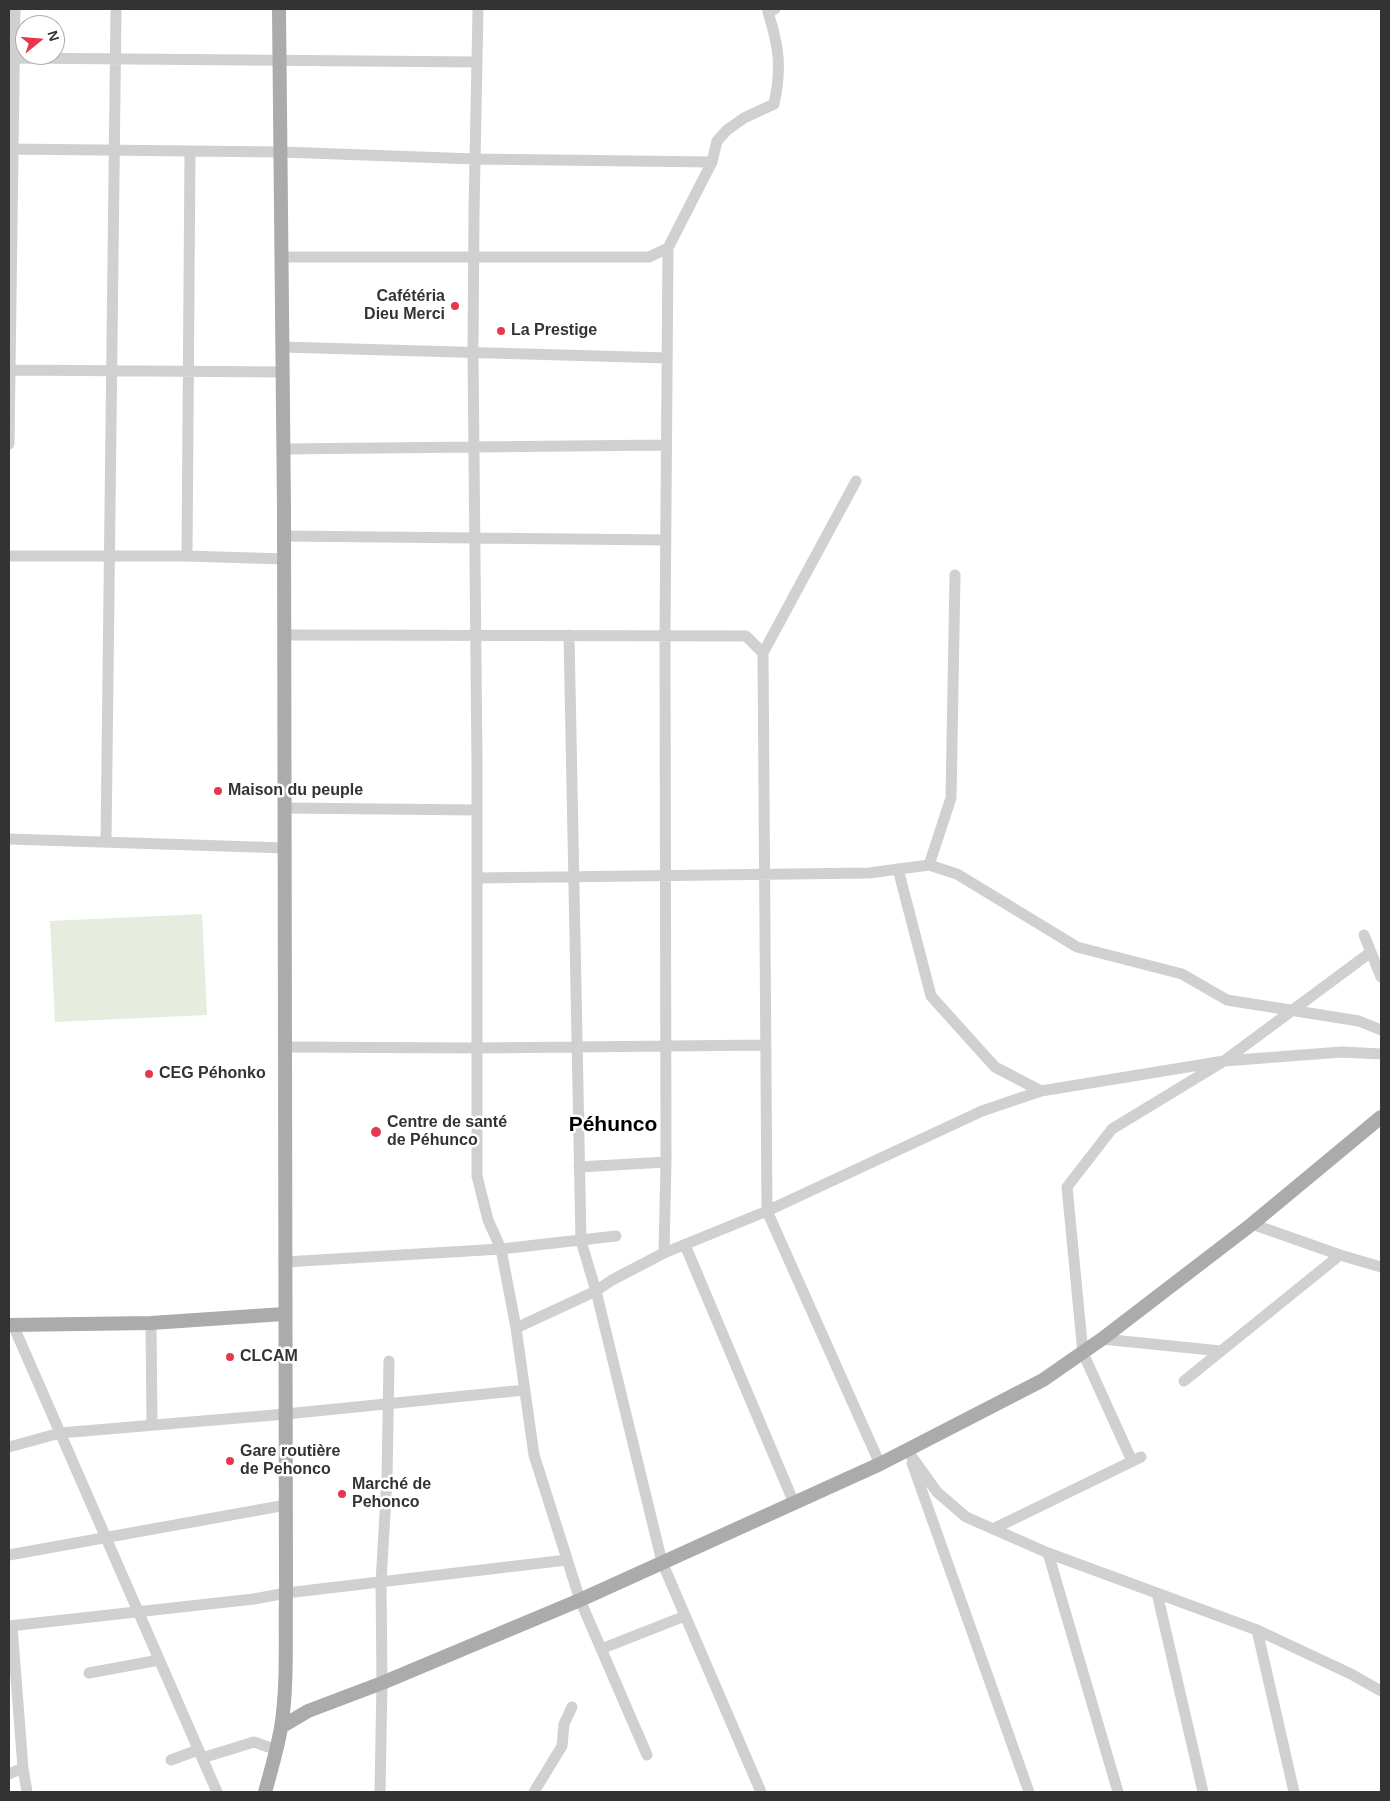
<!DOCTYPE html>
<meta charset="utf-8">
<style>
body{margin:0}
#map{position:relative;width:1390px;height:1801px;overflow:hidden;background:#fff;font-family:Helvetica,sans-serif}
canvas{display:block}
.frame{position:absolute;inset:0;border:10px solid #333;pointer-events:none}
.north{position:absolute;left:15px;top:15px;width:50px;height:50px;box-sizing:border-box;background:#fff;border:1px solid #adadad;border-radius:50%;rotate:73deg;font-size:14px;font-weight:700;line-height:20px;text-align:center;color:#333}
.north::after{content:'';display:block;margin:auto;width:18px;height:22px;background:#e7374f;clip-path:polygon(50% 0,100% 100%,50% 72%,0 100%)}
</style>
<div id="map">
<canvas width="1390" height="1801"></canvas>
<div class="frame"></div>
<div class="north">N</div>
</div>
<script>
const ctx = document.querySelector('canvas').getContext('2d');
ctx.lineJoin = 'round';
function fillPath(path, color) { ctx.fillStyle = color; ctx.fill(path, 'evenodd'); }
function strokePath(path, color, width, dash) { ctx.strokeStyle = color; ctx.lineWidth = width; ctx.lineCap = dash ? 'butt' : 'round'; ctx.setLineDash(dash || []); ctx.stroke(path); }
function drawText(font, color, halo, rows, align = 'center') {
  ctx.font = font + ' Helvetica,sans-serif'; ctx.lineWidth = 5; ctx.setLineDash([]); ctx.textBaseline = 'middle'; ctx.strokeStyle = halo; ctx.fillStyle = color; for (const [text, x, y, turn = 0] of rows) {
    ctx.save(); ctx.translate(x, y); ctx.rotate((+turn || 0) * Math.PI / 180); ctx.textAlign = isNaN(turn) ? turn : align; if (halo) ctx.strokeText(text, 0, 0); ctx.fillText(text, 0, 0); ctx.restore();
  }
}
fillPath(new Path2D(`
 M202,914L207,1015L55,1022L50,921Z`), '#e6ecde');
strokePath(new Path2D(`
 M478,9L474,211L473,353L477,765V1176L488,1220L501,1249L516,1328L534,1455L580,1600L647,1755
 M15,58L477,62
 M9,149L281,152L475,159L712,162
 M281,257H649L668,248
 M282,347L667,358
 M9,370L282,372
 M9,444L15,9
 M283,449L666,445
 M856,481L763,653L767,1211L880,1464
 M284,536L666,540
 M9,556H187L284,559
 M187,556L190,151
 M284,635L746,636L763,653
 M569,635L581,1241L596,1291L662,1562L761,1792
 M285,808L477,810
 M9,839L285,848
 M106,842L116,9
 M929,865L951,798L955,575
 M898,869L931,996L995,1067L1041,1091
 M477,878L869,873L929,865L957,874L1077,947L1182,974L1227,1000L1359,1021L1381,1030
 M1364,935L1381,977
 M285,1047L477,1048L766,1045
 M579,1167L666,1162
 M1252,1224L1340,1255L1381,1267
 M685,1245L794,1503
 M664,1253L666,1162L665,636L668,248L712,162L717,141L727,130L744,118L774,104C782,68 779,47 768,12L775,9
 M285,1262L501,1249L616,1236
 M151,1323L152,1424
 M13,1325L217,1792
 M516,1328L596,1291L612,1280L664,1253L767,1211L982,1111L1041,1091L1224,1061L1342,1052L1381,1054
 M1102,1339L1221,1351
 M1184,1381L1340,1255
 M9,1447L60,1433L286,1414L525,1390
 M907,1450L937,1492L966,1517L1048,1553L1257,1630L1351,1674L1381,1691
 M1132,1461L1083,1353L1067,1187L1112,1129L1224,1061L1371,952
 M912,1463L1029,1792
 M993,1529L1141,1457
 M1048,1553L1118,1792
 M9,1555L286,1505
 M1157,1593L1203,1792
 M9,1626L254,1599L286,1593L567,1560
 M12,1626L23,1768L27,1792
 M1257,1630L1294,1792
 M601,1649L685,1616
 M89,1673L159,1660
 M202,1758L254,1742L277,1750
 M171,1760L198,1750
 M9,1774L23,1768
 M380,1792L382,1683L381,1582L387,1479L389,1361
 M534,1792L562,1746L564,1724L572,1707`), '#d0d0d0', 11);
strokePath(new Path2D(`
 M9,1325L151,1323L284,1314
 M281,1727L308,1711L382,1683L580,1600L880,1464L1043,1380L1102,1339L1252,1224L1381,1117
 M265,1792C271,1771 277,1750 281,1728C288,1684 285,1637 286,1593L284,510L279,9`), '#ababab', 14);
for (const [x, y, r, color] of [
 [455,306,5,"#e7374f"],
 [501,331,5,"#e7374f"],
 [218,791,5,"#e7374f"],
 [149,1074,5,"#e7374f"],
 [376,1132,6,"#e7374f"],
 [230,1357,5,"#e7374f"],
 [230,1461,5,"#e7374f"],
 [342,1494,5,"#e7374f"]
]) { const dot = new Path2D(); dot.arc(x, y, r, 0, 2 * Math.PI); ctx.fillStyle = color; ctx.fill(dot); strokePath(dot, '#fff', 2); }
drawText('bold 16px', '#333', '#fff', [
 ["Cafétéria",445,297,"right"],
 ["Dieu Merci",445,315,"right"],
 ["La Prestige",511,331],
 ["Maison du peuple",228,791],
 ["CEG Péhonko",159,1074],
 ["Centre de santé",387,1123],
 ["de Péhunco",387,1141],
 ["CLCAM",240,1357],
 ["Gare routière",240,1452],
 ["de Pehonco",240,1470],
 ["Marché de",352,1485],
 ["Pehonco",352,1503]
], 'left');
drawText('bold 21px', '#000', '#fff', [
 ["Péhunco",613,1125]
]);
</script>
